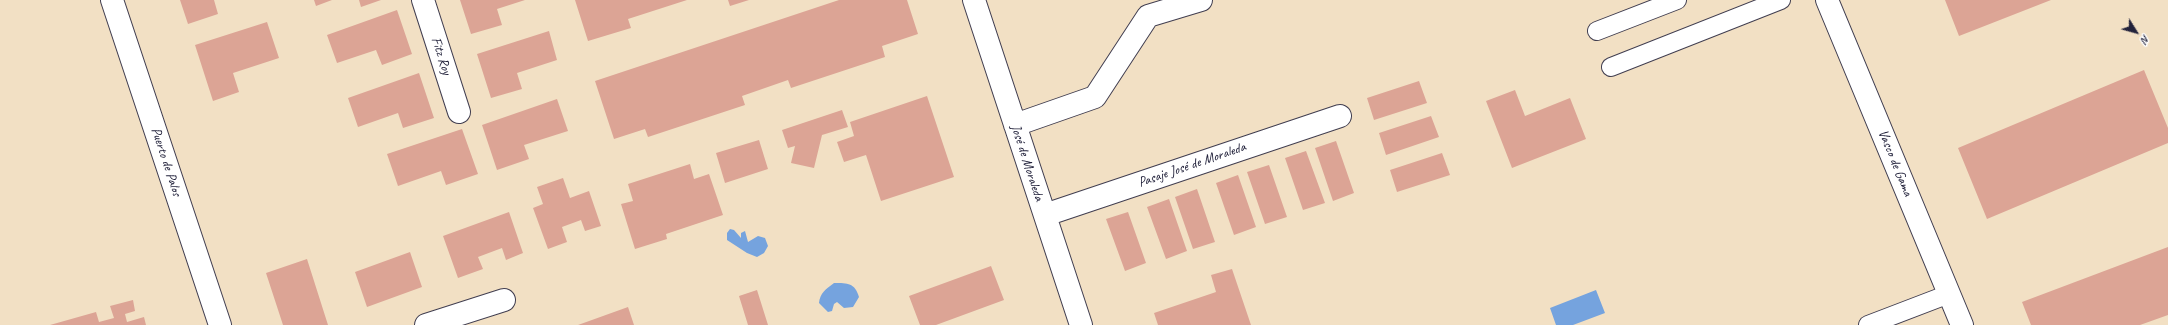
<!DOCTYPE html>
<meta charset="utf-8">
<style>
body{margin:0}
#map{position:relative;width:2168px;height:325px;overflow:hidden;background:#f2e0c4;font-family:Caveat,sans-serif}
canvas{display:block}
.north{position:absolute;left:2116px;top:12px;width:40px;height:40px;-webkit-text-stroke:3px #fff;paint-order:stroke;rotate:127deg;font-size:11px;font-weight:700;line-height:16px;text-align:center;color:#22223b}
.north::after{content:'';display:block;margin:auto;width:14px;height:18px;background:#22223b;clip-path:polygon(50% 0,100% 100%,50% 72%,0 100%)}
</style>
<div id="map">
<canvas width="2168" height="325"></canvas>
<div class="north">N</div>
</div>
<script>
const ctx = document.querySelector('canvas').getContext('2d');
ctx.lineJoin = 'round';
function fillPath(path, color) { ctx.fillStyle = color; ctx.fill(path, 'evenodd'); }
function strokePath(path, color, width, dash) { ctx.strokeStyle = color; ctx.lineWidth = width; ctx.lineCap = dash ? 'butt' : 'round'; ctx.setLineDash(dash || []); ctx.stroke(path); }
function drawText(font, color, halo, rows, align = 'center') {
  ctx.font = font + ' Caveat,sans-serif'; ctx.lineWidth = 3; ctx.setLineDash([]); ctx.textBaseline = 'middle'; ctx.strokeStyle = halo; ctx.fillStyle = color; for (const [text, x, y, turn = 0] of rows) {
    ctx.save(); ctx.translate(x, y); ctx.rotate((+turn || 0) * Math.PI / 180); ctx.textAlign = isNaN(turn) ? turn : align; if (halo) ctx.strokeText(text, 0, 0); ctx.fillText(text, 0, 0); ctx.restore();
  }
}
fillPath(new Path2D(`
 M730,229L734,230L741,238V233L745,231L748,242L758,236L765,238L768,246L764,253L757,257L747,253L727,240V233Z
 M834,283C848,283 855,283 859,297L853,307L844,308L837,302L834,304L832,311L828,312L819,303C820,293 826,289 834,283Z
 M1596,290L1605,313L1573,325H1556L1550,308Z`), '#75a3de');
fillPath(new Path2D(`
 M180,0H214L218,14L188,24Z
 M314,0H332L316,6Z
 M359,0H381L361,7Z
 M460,0H525L497,9L502,25L471,34Z
 M575,0H687L628,19L631,28L588,41Z
 M728,0H749L730,6Z
 M839,0H907L918,34L882,46L885,57L791,88L788,80L742,96L745,105L648,137L645,129L614,139L595,81Z
 M1945,0H2051L1959,36Z
 M397,10L412,54L382,65L376,50L337,63L327,35Z
 M267,22L279,58L233,73L239,92L213,101L195,45Z
 M549,31L557,60L517,73L522,89L491,98L477,54Z
 M2144,70L2168,128V143L1987,219L1958,148Z
 M419,73L434,118L403,128L398,113L358,127L348,98Z
 M1419,81L1427,103L1374,120L1367,98Z
 M1515,90L1525,116L1570,98L1586,139L1512,168L1486,101Z
 M927,96L954,177L881,201L866,155L844,162L837,142L854,136L850,122Z
 M557,99L568,131L524,145L529,159L497,170L482,125Z
 M842,110L848,127L822,135L814,168L791,163L795,146L788,148L782,130Z
 M1431,116L1439,137L1386,155L1379,133Z
 M462,129L478,174L446,185L441,171L398,186L387,154Z
 M759,140L768,169L725,183L716,153Z
 M1336,141L1354,193L1333,201L1315,148Z
 M1306,151L1325,203L1303,210L1285,158Z
 M1442,153L1450,175L1397,192L1390,170Z
 M690,164L694,179L709,174L723,215L666,234L667,239L635,249L621,204L633,201L628,184Z
 M1269,165L1287,217L1265,224L1247,172Z
 M1238,175L1256,227L1234,235L1216,183Z
 M563,178L570,198L589,191L601,226L585,231L581,220L562,227L567,242L548,249L533,208L543,204L537,187Z
 M1197,189L1215,242L1193,249L1175,197Z
 M1169,199L1187,251L1166,259L1147,207Z
 M509,212L523,253L506,260L502,248L478,257L483,269L458,278L443,236Z
 M1128,212L1146,263L1125,271L1106,219Z
 M2168,247V315L2140,325H2031L2022,302Z
 M410,252L422,287L367,307L355,272Z
 M307,259L328,325H283L266,273Z
 M991,266L1004,300L936,325H920L909,296Z
 M1232,269L1251,325H1158L1154,313L1216,292L1211,275Z
 M757,290L768,325H748L739,296Z
 M133,300L135,311L125,314L127,322L144,317L146,325H50L96,312L99,322L114,318L110,306Z
 M628,307L634,325H578Z`), '#dca495');
const lane = new Path2D(`
 M1597,31L1677,0
 M1611,67L1781,0
 M1868,325L1949,294`);
const street = new Path2D(`
 M112,0L220,325
 M423,0L459,112
 M974,0L1081,325
 M1827,0L1962,325
 M1015,125L1095,97L1148,16L1201,0
 M1045,215L1340,116
 M426,325L504,300`);
strokePath(lane, '#413e50', 20);
strokePath(street, '#413e50', 24);
strokePath(lane, '#fff', 18);
strokePath(street, '#fff', 22);
drawText('14px', '#22223b', '#fff', [
 ["Fitz Roy",441,56,72],
 ["Puerto de Palos",166,162,72],
 ["José de Moraleda",1027,163,72],
 ["Vasco de Gama",1895,163,68],
 ["Pasaje José de Moraleda",1192,165,-19]
]);
</script>
